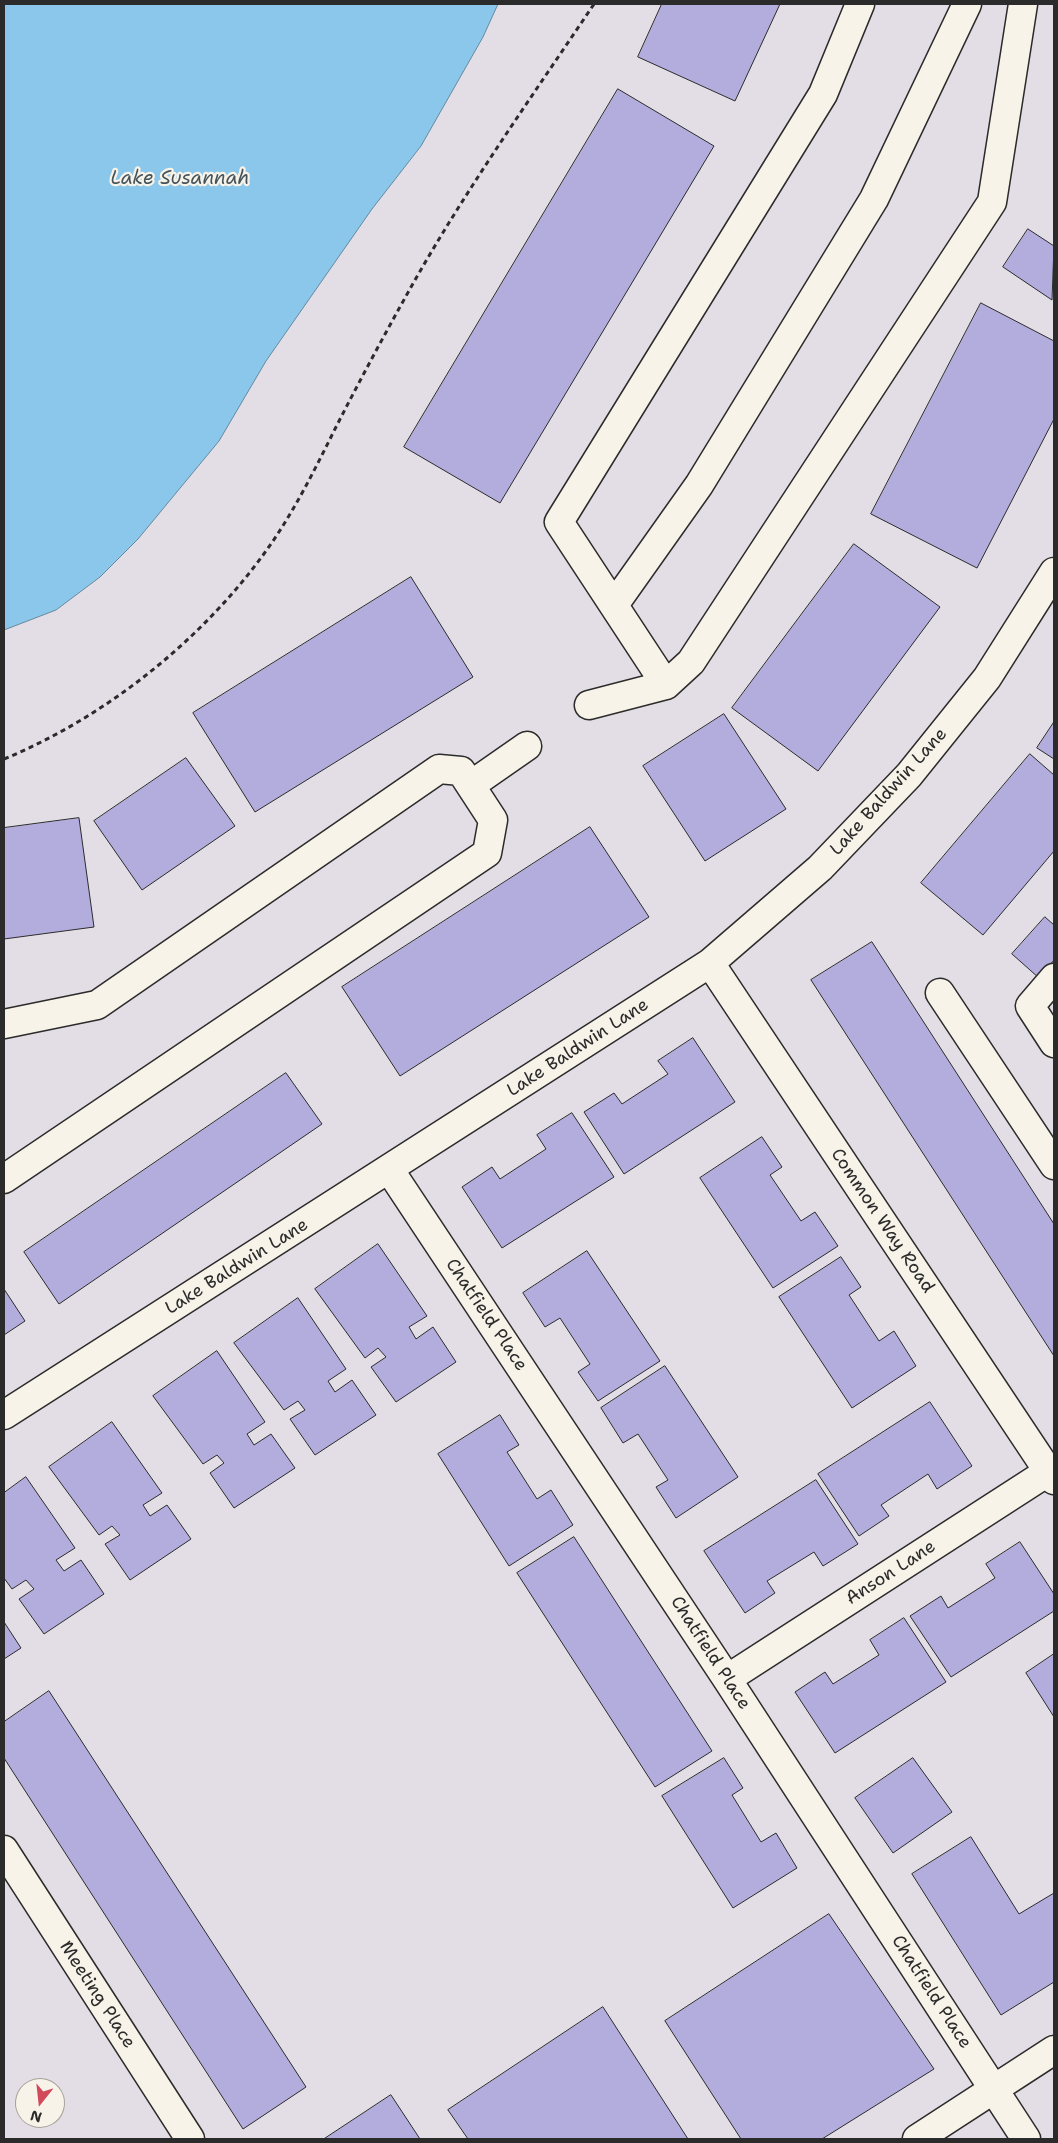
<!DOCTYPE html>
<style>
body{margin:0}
#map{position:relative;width:1058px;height:2143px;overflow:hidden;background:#e3dee5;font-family:"Shantell Sans",sans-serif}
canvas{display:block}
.frame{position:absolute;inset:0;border:5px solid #2b2b2b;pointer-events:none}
.north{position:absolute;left:15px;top:2078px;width:50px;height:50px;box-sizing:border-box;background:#f7f3e8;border:1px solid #a5a39c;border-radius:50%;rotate:196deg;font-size:14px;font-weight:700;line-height:20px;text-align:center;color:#2b2b2b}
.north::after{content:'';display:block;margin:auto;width:18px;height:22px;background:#d1495b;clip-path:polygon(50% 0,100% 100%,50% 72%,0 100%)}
</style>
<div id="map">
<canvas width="1058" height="2143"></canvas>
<div class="frame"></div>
<div class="north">N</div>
</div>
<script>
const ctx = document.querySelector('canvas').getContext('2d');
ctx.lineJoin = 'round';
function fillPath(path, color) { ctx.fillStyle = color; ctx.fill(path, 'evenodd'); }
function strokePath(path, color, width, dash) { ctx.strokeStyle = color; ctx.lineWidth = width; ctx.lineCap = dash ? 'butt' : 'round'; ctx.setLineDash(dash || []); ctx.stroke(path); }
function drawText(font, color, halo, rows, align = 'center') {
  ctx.font = font + ' "Shantell Sans",sans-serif'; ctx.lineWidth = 4.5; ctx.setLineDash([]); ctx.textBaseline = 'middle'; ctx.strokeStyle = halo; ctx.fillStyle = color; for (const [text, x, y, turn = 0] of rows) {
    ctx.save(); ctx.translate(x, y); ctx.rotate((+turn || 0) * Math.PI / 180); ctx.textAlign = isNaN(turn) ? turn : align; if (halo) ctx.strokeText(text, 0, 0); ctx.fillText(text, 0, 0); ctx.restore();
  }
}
const water = new Path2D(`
 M4,4H498L483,37L421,146L372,209L266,361L219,441L138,539L100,577L56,610L4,630Z`);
fillPath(water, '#8ac7ea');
strokePath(water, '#64899e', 1);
const building = new Path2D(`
 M662,4H780L735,101L638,57Z
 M618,89L714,146L500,503L404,447Z
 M1028,229L1054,246L1052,300L1003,267Z
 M981,303L1054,341V419L977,568L871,514Z
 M854,544L940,607L818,771L732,708Z
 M411,577L473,677L255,812L193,713Z
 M724,714L786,809L705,861L643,766Z
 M1054,722V759L1037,748Z
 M1030,754L1054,775V851L983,935L921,883Z
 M186,758L235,826L142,890L94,821Z
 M79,818L94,927L4,939V828Z
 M590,827L649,917L400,1076L342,987Z
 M1045,917L1054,925V960L1039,978L1012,954Z
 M872,942L1054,1224V1356L811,980Z
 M693,1038L735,1102L624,1174L584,1112L614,1093L622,1104L668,1074L658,1061Z
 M286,1073L322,1124L59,1304L24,1252Z
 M572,1113L614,1177L502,1248L462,1187L492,1167L500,1179L546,1149L537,1135Z
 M762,1137L782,1167L770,1175L801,1221L815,1212L838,1246L773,1288L700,1178Z
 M378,1244L427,1316L409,1327L416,1339L433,1327L456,1362L396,1402L371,1367L386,1357L378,1348L365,1358L315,1289Z
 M587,1251L660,1361L598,1401L578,1372L590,1364L560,1318L545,1327L523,1293Z
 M841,1257L861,1287L849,1295L879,1341L894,1331L916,1366L852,1408L779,1297Z
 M4,1289L25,1321L4,1335Z
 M298,1298L346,1369L328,1381L335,1392L352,1380L376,1415L315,1455L290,1419L305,1410L298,1401L284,1410L234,1343Z
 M217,1351L265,1422L247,1434L254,1445L271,1434L295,1468L234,1508L210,1473L224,1463L217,1455L203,1464L153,1396Z
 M665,1366L738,1477L676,1518L656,1487L668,1480L638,1434L623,1443L601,1408Z
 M930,1402L972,1466L937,1489L928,1474L881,1505L889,1516L859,1536L818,1474Z
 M500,1415L519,1445L507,1452L537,1499L551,1490L573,1525L509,1566L438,1454Z
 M112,1422L162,1493L143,1505L150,1516L167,1505L191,1539L130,1580L105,1544L120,1535L112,1526L99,1535L49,1467Z
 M26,1477L75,1548L56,1560L64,1571L81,1560L104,1594L44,1634L19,1599L34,1589L26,1580L12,1589L4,1578V1493Z
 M816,1480L858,1544L823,1566L814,1552L767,1581L775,1593L745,1613L704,1551Z
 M574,1537L712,1751L655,1787L517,1573Z
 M1020,1542L1054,1594V1611L951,1677L910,1616L941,1596L948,1608L995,1578L986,1564Z
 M904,1618L946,1682L835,1753L795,1692L825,1672L833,1684L879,1655L870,1640Z
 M4,1622L21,1648L4,1659Z
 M1054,1654V1717L1026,1673Z
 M49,1691L306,2087L243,2129L4,1758V1722Z
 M724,1758L743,1788L732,1795L761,1842L776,1833L797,1868L733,1908L662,1796Z
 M913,1758L952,1812L893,1853L855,1798Z
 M971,1837L1019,1914L1054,1893V1982L1001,2015L912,1874Z
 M829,1914L934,2069L822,2139H741L665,2021Z
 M603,2007L688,2139H468L448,2110Z
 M391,2095L420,2139H324Z`);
fillPath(building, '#b3adde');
strokePath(building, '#2b2b2b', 1);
const minor = new Path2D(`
 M860,4L823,94L559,522L666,685L691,662L992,202L1023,4
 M614,605L699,485L874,199L967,4
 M589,705L666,685
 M471,785L527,746
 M710,963L1054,1480
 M1054,978L1030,1006L1054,1043
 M940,993L1054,1165
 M4,1024L97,1005L439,769L461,771L493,820L487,853L4,1179
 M389,1169L727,1679L1026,2139
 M4,1415L710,963L820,868L909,775L987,678L1054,572
 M727,1679L1054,1468
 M4,1850L190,2139
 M917,2139L1054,2050`);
strokePath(minor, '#2b2b2b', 31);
strokePath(new Path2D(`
 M4,759C106,717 202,640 266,551C294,512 315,469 336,427C361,378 388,328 415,280C469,185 533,95 594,4`), '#2b2b2b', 3, [5, 4]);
strokePath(minor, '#f7f3e8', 28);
drawText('18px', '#2b2b2b', '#f7f3e8', [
 ["Lake Baldwin Lane",889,792,-48],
 ["Lake Baldwin Lane",578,1048,-33],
 ["Common Way Road",882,1221,56],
 ["Lake Baldwin Lane",237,1267,-32],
 ["Chatfield Place",486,1315,56],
 ["Anson Lane",891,1573,-33],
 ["Chatfield Place",710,1653,57],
 ["Chatfield Place",931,1992,57],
 ["Meeting Place",97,1995,57]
]);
drawText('italic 19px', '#43525b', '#f7f3e8', [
 ["Lake Susannah",180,179]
]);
</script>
